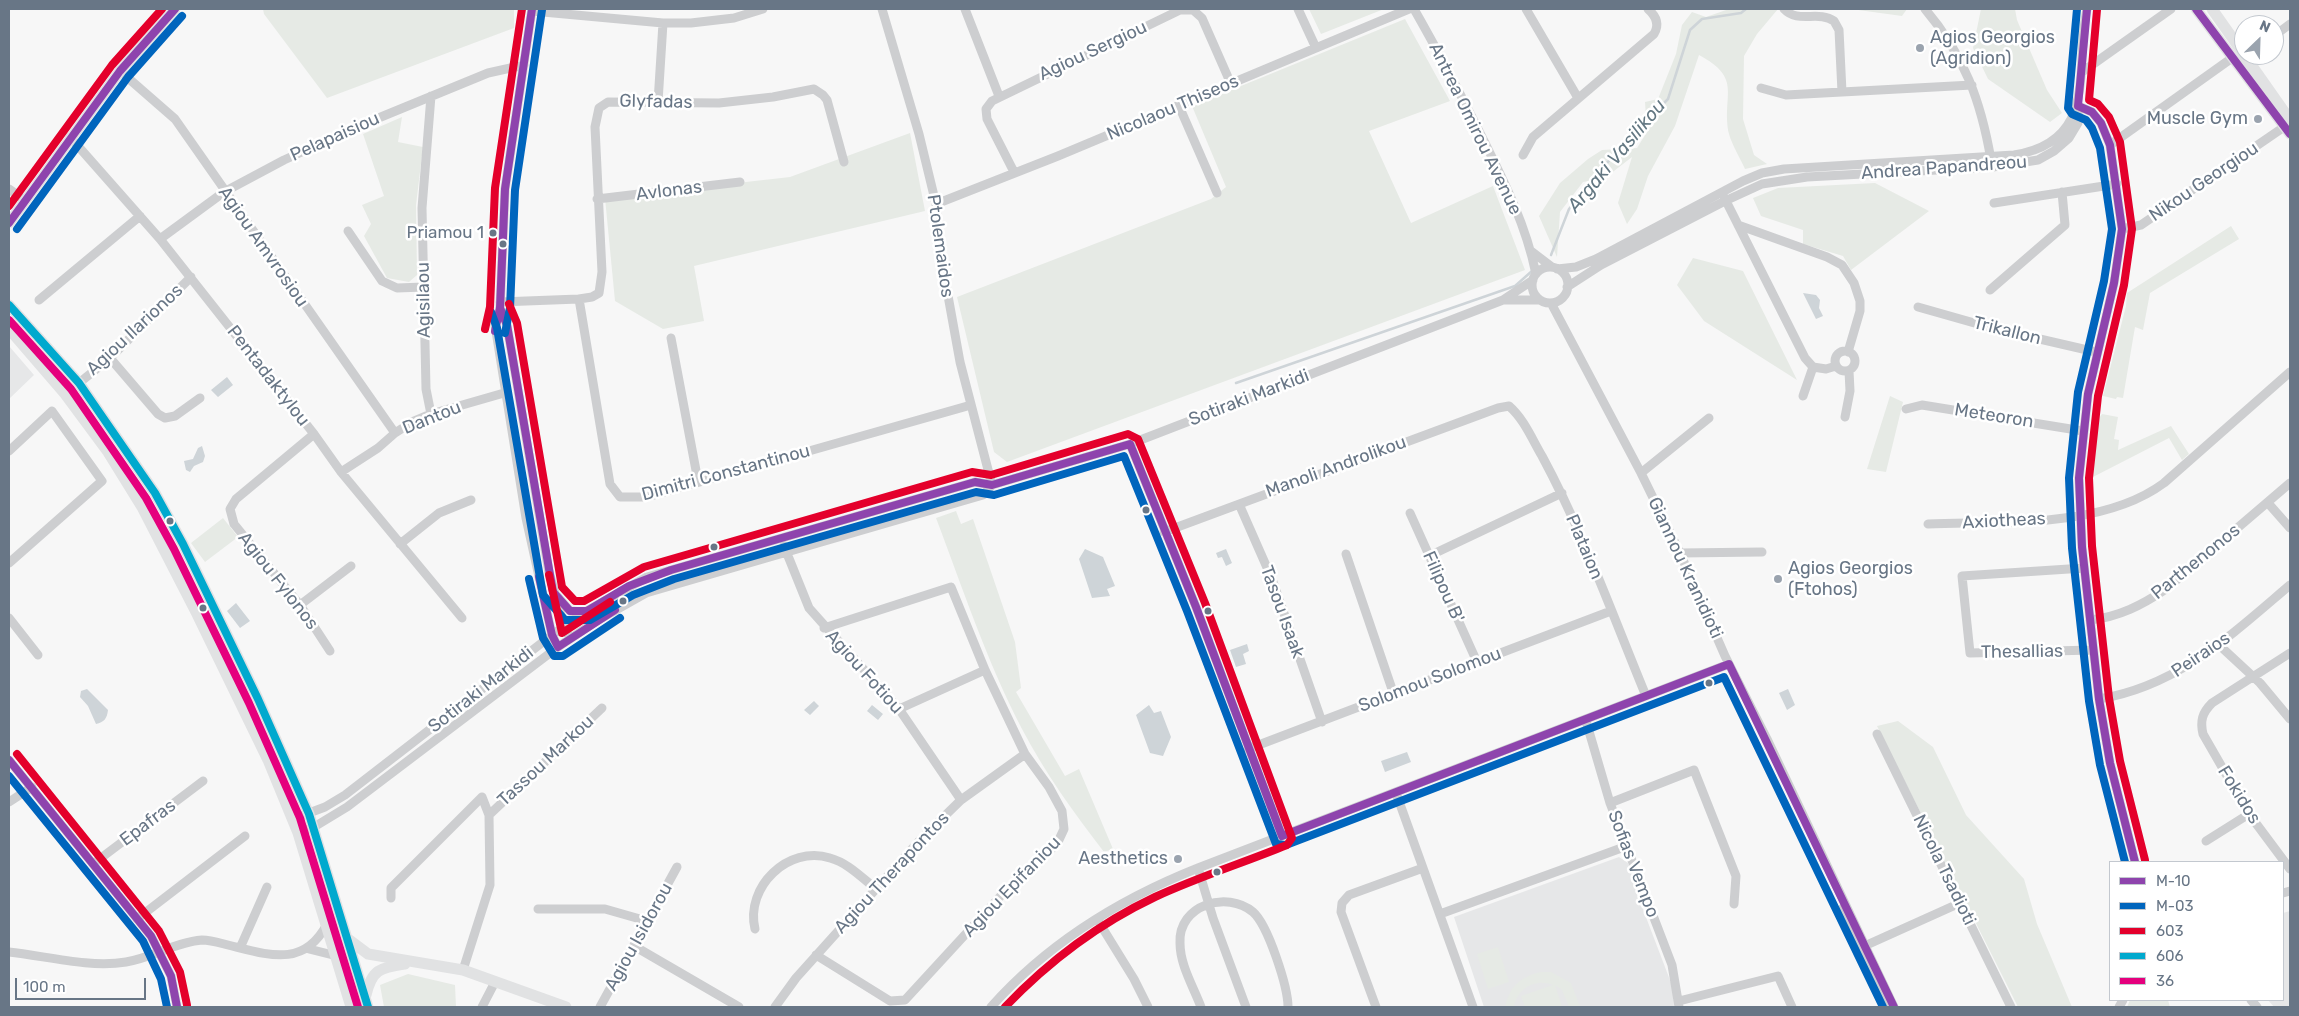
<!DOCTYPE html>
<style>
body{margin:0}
#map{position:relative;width:2299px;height:1016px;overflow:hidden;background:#f7f7f7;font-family:Rubik,sans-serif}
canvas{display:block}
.frame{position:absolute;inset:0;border:10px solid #687686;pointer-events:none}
.legend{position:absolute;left:2109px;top:861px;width:175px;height:140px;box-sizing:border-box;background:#fff;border:1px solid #c3c8cf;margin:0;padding:6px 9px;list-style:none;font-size:15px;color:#687686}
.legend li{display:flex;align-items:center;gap:10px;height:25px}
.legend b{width:25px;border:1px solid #c3c8cf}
.north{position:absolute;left:2234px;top:15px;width:50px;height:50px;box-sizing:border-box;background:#fff;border:1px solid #c3c8cf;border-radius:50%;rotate:24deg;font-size:14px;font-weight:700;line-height:20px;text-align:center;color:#687686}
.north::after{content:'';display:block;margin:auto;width:18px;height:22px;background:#9aa3ae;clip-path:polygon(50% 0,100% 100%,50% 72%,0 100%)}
.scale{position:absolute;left:15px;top:978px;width:131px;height:22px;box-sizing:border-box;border:2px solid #687686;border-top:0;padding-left:6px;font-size:15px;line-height:18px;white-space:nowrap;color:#687686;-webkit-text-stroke:4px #fff;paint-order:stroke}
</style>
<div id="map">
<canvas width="2299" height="1016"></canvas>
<div class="frame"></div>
<ul class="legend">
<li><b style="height:6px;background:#8e44ad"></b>M-10</li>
<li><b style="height:6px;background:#0065bd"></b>M-03</li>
<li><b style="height:6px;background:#e4002b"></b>603</li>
<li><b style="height:6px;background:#00a9ce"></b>606</li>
<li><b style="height:6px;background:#e5007d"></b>36</li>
</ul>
<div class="north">N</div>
<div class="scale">100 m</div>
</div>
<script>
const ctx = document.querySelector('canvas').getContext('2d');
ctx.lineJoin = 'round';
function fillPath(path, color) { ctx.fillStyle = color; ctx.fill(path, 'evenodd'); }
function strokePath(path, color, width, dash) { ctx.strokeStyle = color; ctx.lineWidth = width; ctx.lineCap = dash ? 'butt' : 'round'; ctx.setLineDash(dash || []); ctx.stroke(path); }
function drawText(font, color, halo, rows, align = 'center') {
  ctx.font = font + ' Rubik,sans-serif'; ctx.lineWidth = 5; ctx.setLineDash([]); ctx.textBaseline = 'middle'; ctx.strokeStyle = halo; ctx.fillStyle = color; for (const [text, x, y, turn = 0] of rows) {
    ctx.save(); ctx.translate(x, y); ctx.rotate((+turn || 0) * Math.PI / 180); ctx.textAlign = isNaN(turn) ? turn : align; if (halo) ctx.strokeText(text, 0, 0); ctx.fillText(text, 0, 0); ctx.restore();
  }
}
fillPath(new Path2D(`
 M9,346L34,375L9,399Z
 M1619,857L1628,863L1637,889L1636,891L1673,988L1674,1007H1484L1454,917Z
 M2290,911V1007H2274L2268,1000H2283V913Z`), '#e6e7e8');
fillPath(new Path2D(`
 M263,9H514V28L327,98L264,14Z
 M1309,9H1384L1321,34Z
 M1729,9H1778L1757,34L1744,56L1743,119L1754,155L1767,164L1745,169C1740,158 1732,145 1729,134C1721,95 1744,79 1699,55L1675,126L1648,176L1637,209L1627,224L1618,203L1632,157L1605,178L1583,182L1560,212L1557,257L1539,216L1560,183L1588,159L1602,150L1637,148L1647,132L1645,102L1658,99L1676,54L1682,25L1692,12L1706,17Z
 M1851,9H1907L1902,16Z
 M1981,9H2015L2017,20L2047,90L2062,113L2050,122L1988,79L1973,48Z
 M1405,19L1450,101L1369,131L1411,223L1493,186L1525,270L1007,462L994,452L957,297L1211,199L1226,187L1192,106Z
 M402,117L398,142L423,147L416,205L417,275L409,282L387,278L364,236L371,224L362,205L384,196L363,134Z
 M910,133L925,211L694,266L704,321L663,329L615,301L605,198L790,177Z
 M1875,183L1929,211L1851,270L1843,256L1803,244V230L1761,216L1753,198L1778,188Z
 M2231,226L2239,239L2150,293L2143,330L2135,327L2123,398L2117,397L2116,399L2103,396L2126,306L2127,293Z
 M1693,258L1743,271L1797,380L1704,321L1677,285Z
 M1890,396L1903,402L1886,472L1867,469Z
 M2102,414L2118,417L2114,439L2119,440L2118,450L2171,426L2189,454L2182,460L2169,438L2091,478L2095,424Z
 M956,511L961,524L973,519L1015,642L1021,688L1016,692L1065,776L1079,769L1113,849L1104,852C1074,813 1045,773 1022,729C987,662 963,589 936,518Z
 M223,518L238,537L205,562L191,543Z
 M1898,721L1933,747L1966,815L2024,879L2037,924L2072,1007H2018L1877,726Z
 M1498,947L1509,982L1488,989L1477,954Z
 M1541,972H1551L1571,983L1580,1007H1569L1562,990L1555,985L1562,1007H1525L1521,996L1553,985C1536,978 1517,988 1514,1007H1505C1510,986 1520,977 1541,972Z
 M408,974L455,985L456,1007H384L380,985Z
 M2130,1000H2168L2170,1007H2127Z`), '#e6eae5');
fillPath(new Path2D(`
 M1803,293L1816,295L1820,300L1819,308L1823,316L1816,319Z
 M227,377L233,385L218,397L211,390Z
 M202,446L205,456L203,462L194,466L190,472L186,470L184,461L193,459L198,448Z
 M1085,549L1103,557L1115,586L1107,589L1110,596L1092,598L1079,559Z
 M1226,549L1232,563L1226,566L1222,557L1218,558L1216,553Z
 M236,603L250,621L240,628L227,611Z
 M1247,644L1249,651L1243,654L1246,664L1236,667L1230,650Z
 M87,689L108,710C107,719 104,722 96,724L88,706L80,697L81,691Z
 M1788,689L1795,705L1787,710L1779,693Z
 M814,701L819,706L810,715L804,710Z
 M872,705L883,714L878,720L867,711Z
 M1149,705L1154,713L1161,711L1171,737L1163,756L1150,753L1136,715Z
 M1407,752L1411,762L1385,772L1381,761Z`), '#ced4d8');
strokePath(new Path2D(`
 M1551,255L1569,209L1617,151L1668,99L1690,30L1702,19L1741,13L1746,9
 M1236,383L1515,286L1532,271`), '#ced4d8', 2.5);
strokePath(new Path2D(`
 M532,9L505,189L500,308L495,325L526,518L552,635L558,647
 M882,9L919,134L936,204L941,257L960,362L992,485
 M965,9L999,96
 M1298,9L1316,48
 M1414,9C1438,51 1460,93 1482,137C1504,181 1526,225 1536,274
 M1526,9L1578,98
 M1784,9C1798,24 1818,10 1834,21L1839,30L1842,92
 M1925,9C1964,55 1981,101 1991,160
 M532,11L663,23H691L734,18L763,9
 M2274,36L2290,24
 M120,71L175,119L395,433
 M2082,72L2171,9
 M1761,88L1786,95L1972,85
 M658,102L663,23
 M1179,106L1217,193
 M2078,106L2092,112L2101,123L2110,145L2122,229L2114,283L2088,394L2079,478L2082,547L2099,699L2110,763L2135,862
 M70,137L160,239L314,434L341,472L462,618
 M2110,145L2232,58
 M1523,155L1533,137L1654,34C1660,24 1656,16 1648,9
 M1014,172L987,119L986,109L992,101L1180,10H1193L1202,18L1231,84
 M9,189L26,201
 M1724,197L1805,358L1813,367L1803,396
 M597,199L740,182
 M1994,203L2117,184
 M936,204L1058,156L1409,9
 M1738,225L1827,257L1842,265L1854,283L1860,301V311L1848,352
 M2122,229L2141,225L2284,127
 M348,231L382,281L397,288L424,287
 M160,239L224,192L284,160L359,126L488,73L524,65
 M1531,251L1552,267
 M1532 285a18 18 0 1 1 36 0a18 18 0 1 1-36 0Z
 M1557,269L1576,267L1596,259L1743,181L1762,173L1784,169L2014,155C2100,141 2074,68 2087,9
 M1567,287L1601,265L1725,201L1762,184L1807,177L1993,167L2038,160L2054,151L2069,138L2078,123V109
 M1990,290L2065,225L2062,192
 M579,299L610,484L620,497H647L971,405
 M39,300L140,216
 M1503,300H1540
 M500,302L579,299L592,297L599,293L602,272L595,127L599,108L608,102L719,103L773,97L814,89L823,95L827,100L844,162
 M1551,303L1641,473L1680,553L1725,656L1767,739L1894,1007
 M1918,307L1992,328L2096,352
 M500,308L507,325L549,572L564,626L570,639
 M671,338L698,481
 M1835 361a10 10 0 1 1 20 0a10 10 0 1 1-20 0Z
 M110,358L158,414L165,418L175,416L200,398
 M1813,367L1826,369L1836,366
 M79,383L110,358L191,277
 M1906,409L1922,405L2083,431
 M431,414L426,389L422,208L431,96
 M1845,417L1850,391L1849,371
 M314,434L236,499L230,509L234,524L300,605L330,651
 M1130,444L1196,607L1282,836
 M9,451L52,411L102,481L9,563
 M341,472L378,448L395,433L412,422L431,414L504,393
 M1641,473L1709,418
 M2268,503L2290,528
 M1239,504L1272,579L1322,722
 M1410,513L1477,662
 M1928,524C2002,521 2102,529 2164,483L2290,372
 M1164,532L1498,408L1509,406C1524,419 1532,439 1542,456C1583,532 1613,616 1646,696
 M400,544L439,513L471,500
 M784,546L809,608L899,709L961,800
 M1680,553L1762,552
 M1346,554L1394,695
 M1429,556L1562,493
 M2084,568L1962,576L1970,653L2093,650
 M557,596L570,611L584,612
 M300,605L351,566
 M9,618L38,655
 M2090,620C2119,617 2142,605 2166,589L2290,483
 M2219,645L2260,683L2290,719
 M2290,653L2212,703C2202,713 2200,721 2203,734L2249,814L2290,869
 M2099,699C2178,686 2231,635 2290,585
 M899,709L985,670
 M1586,721L1610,803L1672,965L1679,1007
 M1877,734L2011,1007
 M1248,749L1611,611
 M9,760L151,936L171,976L177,1007
 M1396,793L1473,1007
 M9,802L32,787
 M1610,803L1694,770L1736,876L1734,904
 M489,815L602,708
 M293,819L325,807L345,795L552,635L587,611L647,577L975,482L992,485L1130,444L1503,300L1533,280
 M298,833L314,827L347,807L558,647L598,620L646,593L983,495L992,485
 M2206,841L2249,814
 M93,864L203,781
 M1198,868L1213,918L1246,1007
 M2283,893L2290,891
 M391,898V888L482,797L489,815L490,885L463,970
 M1843,908L1885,1007
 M538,909H605L647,921
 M1440,914L1627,846
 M137,919L245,836
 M1097,919L1134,979L1148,1007
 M755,929C745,887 788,845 830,858C848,863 861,877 875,888
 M634,946L739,1007
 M240,948L267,887
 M1860,948L1960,903
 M309,949L337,956
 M9,952C46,956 89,968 126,962C152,958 176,942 202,940C211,940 220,943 228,945C269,955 304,968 327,924
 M816,955L890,1001L905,1000L1008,888L1057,844L1064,829L1062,811L1049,787L1025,754L985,670L951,587L824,628
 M2251,1000L2257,1007
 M1679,1001L1778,976L1792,1007
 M482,1007L495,982
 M600,1007L677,867
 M775,1007L796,978L920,840L961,800L1025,754
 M991,1007C1047,944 1120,899 1198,868L1729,664
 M1201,1007C1193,986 1180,965 1180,943C1178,905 1227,890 1253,912C1268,925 1288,987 1288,1007
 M1376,1007L1341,912L1342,903L1349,895L1423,868
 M2119,1007L2123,1000`), '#cdced0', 9);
strokePath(new Path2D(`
 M2196,9L2290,134
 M2212,9L2290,120
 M9,223L120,71L175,9
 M9,305L79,383L155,493L183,544L258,699L309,814L368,1007
 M9,329L65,394L108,452L142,507L197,614L268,760L298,833L351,1007
 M348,939L368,954L463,970L566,1007
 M366,995C372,969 380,968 405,964`), '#e1e2e3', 11);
strokePath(new Path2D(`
 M2087,9L2078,106L2092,112L2101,123L2110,145L2122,229L2114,283L2088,394L2079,478L2082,547L2099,699L2110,763L2135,862
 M2196,9L2290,134
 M9,223L120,71L175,9
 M500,308L507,325L553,592L570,611H587L629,586L671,570L975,482L992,485L1130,444L1196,607L1282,836L1729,664L1894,1007
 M495,331L500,308L505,189L532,9
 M539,577L552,635L558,647L615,610
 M9,760L151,936L171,976L177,1007`), '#8e44ad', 8);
strokePath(new Path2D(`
 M2077,9L2068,108L2072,114L2086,120L2092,128L2100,148L2112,229L2104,281L2078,392L2069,478L2072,548L2089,701L2100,765L2125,862
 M17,229L128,77L182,16
 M491,312L497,328L543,595L565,620H590L633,595L674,579L976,492L994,495L1124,456L1187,611L1276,844L1286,845L1724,677L1883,1007
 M505,333L510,308L515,190L542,10
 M529,579L543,638L554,656H563L620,618
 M9,776L143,941L161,979L167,1007`), '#0065bd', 8);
strokePath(new Path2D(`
 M2097,10L2089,100L2098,104L2109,117L2120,142L2132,229L2124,285L2098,396L2089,478L2092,546L2109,698L2120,761L2145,860
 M9,206L112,65L162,9
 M509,304L517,323L562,587L575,601H584L644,567L972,472L991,475L1128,434L1138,439L1205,603L1292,838L1287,845C1243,863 1198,877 1155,897C1098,924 1048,962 1005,1007
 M485,329L490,307L495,188L522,9
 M549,575L562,633L610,602
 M17,754L159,931L180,972L187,1005`), '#e4002b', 8);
strokePath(new Path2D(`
 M9,305L79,383L155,493L183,544L258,699L309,814L368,1007`), '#00a9ce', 8);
strokePath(new Path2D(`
 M9,320L71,389L146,498L174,549L249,703L300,818L358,1007`), '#e5007d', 8);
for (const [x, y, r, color] of [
 [1920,48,5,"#9aa3ae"],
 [2258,119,5,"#9aa3ae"],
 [493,233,4.5,"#687686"],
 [503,244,4.5,"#687686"],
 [1146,510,4.5,"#687686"],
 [170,521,4.5,"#687686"],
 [714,547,4.5,"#687686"],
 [1778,579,5,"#9aa3ae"],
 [623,601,4.5,"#687686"],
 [203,608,4.5,"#687686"],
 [1208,611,4.5,"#687686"],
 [1709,683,4.5,"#687686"],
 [1178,859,5,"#9aa3ae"],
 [1217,872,4.5,"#687686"]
]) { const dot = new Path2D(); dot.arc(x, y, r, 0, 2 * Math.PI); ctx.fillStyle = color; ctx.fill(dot); strokePath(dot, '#fff', 2); }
drawText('17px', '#687686', '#fff', [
 ["Priamou 1",484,233]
], 'right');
drawText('18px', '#687686', '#fff', [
 ["Agios Georgios",1930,38],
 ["(Agridion)",1930,59],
 ["Muscle Gym",2248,119,"right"],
 ["Agios Georgios",1788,569],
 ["(Ftohos)",1788,590],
 ["Aesthetics",1168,859,"right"]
], 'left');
drawText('18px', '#687686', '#fff', [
 ["Agiou Sergiou",1093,51,-25],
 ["Glyfadas",656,102,1],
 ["Nicolaou Thiseos",1173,108,-23],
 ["Antrea Omirou Avenue",1475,129,64],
 ["Pelapaisiou",335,137,-24],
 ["Andrea Papandreou",1944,168,-4],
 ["Nikou Georgiou",2204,182,-34],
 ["Avlonas",669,191,-7],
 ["Ptolemaidos",940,246,82],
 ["Agiou Amvrosiou",263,247,55],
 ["Agisilaou",424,300,-91],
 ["Agiou Ilarionos",135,330,-43],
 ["Trikallon",2007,331,14],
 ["Pentadaktylou",268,376,52],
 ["Sotiraki Markidi",1249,398,-21],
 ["Meteoron",1994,416,9],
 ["Dantou",432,418,-22],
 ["Manoli Androlikou",1336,467,-20],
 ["Dimitri Constantinou",726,473,-15],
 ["Axiotheas",2004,521,-3],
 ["Plataion",1584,547,67],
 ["Parthenonos",2196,562,-39],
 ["Giannou Kranidioti",1685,568,65],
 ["Agiou Fylonos",278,581,52],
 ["Filipou B'",1443,587,66],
 ["Tasou Isaak",1282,612,70],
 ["Thesallias",2022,652,-1],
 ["Peiraios",2201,655,-34],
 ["Agiou Fotiou",864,672,48],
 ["Solomou Solomou",1430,680,-21],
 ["Sotiraki Markidi",481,690,-38],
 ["Tassou Markou",546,761,-43],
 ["Fokidos",2239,795,58],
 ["Epafras",148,823,-37],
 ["Sofias Vempo",1633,864,69],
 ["Nicola Tsadioti",1944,870,64],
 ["Agiou Therapontos",892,873,-47],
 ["Agiou Epifaniou",1012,887,-46],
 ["Agiou Isidorou",639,937,-61]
]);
drawText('italic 19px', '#637782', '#fff', [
 ["Argaki Vasilikou",1617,156,-50]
]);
</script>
